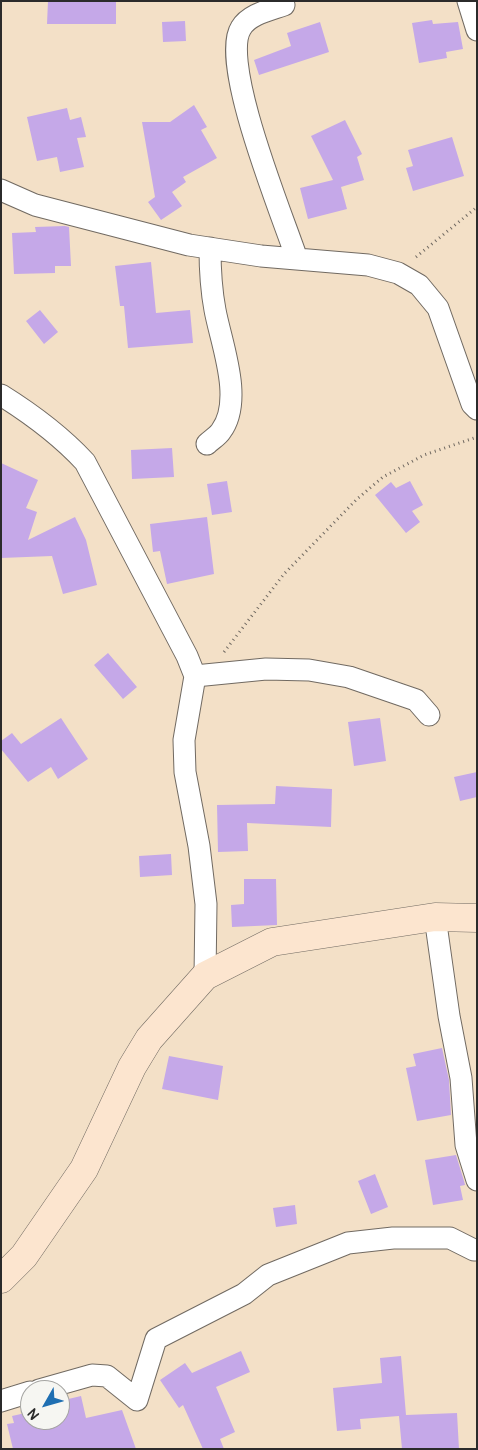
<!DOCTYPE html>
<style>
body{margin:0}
#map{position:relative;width:478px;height:1450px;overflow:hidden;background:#f3e0c7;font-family:Pangolin,sans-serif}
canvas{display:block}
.frame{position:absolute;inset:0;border:2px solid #2b2b2b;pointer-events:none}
.north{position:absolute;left:20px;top:1380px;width:50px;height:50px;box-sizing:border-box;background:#f6f6f2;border:1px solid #a5a5a2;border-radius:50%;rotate:232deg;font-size:14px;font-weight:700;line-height:20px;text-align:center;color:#2b2b2b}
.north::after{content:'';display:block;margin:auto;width:18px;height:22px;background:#1f6fb2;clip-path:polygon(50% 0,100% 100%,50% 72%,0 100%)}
</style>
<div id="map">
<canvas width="478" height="1450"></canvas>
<div class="frame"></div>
<div class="north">N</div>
</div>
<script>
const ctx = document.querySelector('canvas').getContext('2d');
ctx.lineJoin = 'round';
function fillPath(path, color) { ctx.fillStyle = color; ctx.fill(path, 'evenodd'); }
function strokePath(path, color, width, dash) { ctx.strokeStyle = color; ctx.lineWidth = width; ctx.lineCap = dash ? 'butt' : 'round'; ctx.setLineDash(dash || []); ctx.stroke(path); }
fillPath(new Path2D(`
 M48,1H116V24H47Z
 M432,20L433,24L458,22L463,49L446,52L447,58L419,63L412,23Z
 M185,21L186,41L163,42L162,22Z
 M320,22L329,52L259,75L254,60L291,46L287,33Z
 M194,105L207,127L201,130L217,158L183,177L186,182L172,192L182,206L161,220L148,202L155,197L142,122H170Z
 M67,108L70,120L81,117L86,137L77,138L84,167L60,172L57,157L37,161L27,117Z
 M345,120L362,154L357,157L364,180L341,187L347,209L308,219L300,188L333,180L311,136Z
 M452,137L464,176L413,191L406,168L413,166L408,150Z
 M65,226L69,227L71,266H55V273L14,274L12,233L36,232L35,227Z
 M151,262L156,313L190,310L193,343L128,348L124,306H120L115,266Z
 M40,310L58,332L44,344L26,321Z
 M172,448L174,477L132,479L131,450Z
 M1,463L38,480L26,508L37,512L28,540L75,517L86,540L97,585L63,594L52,556L1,558Z
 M227,481L232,512L212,515L207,484Z
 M410,481L423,505L412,511L420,522L406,533L375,495L391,482L396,488Z
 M207,517L214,574L167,584L160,551L153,552L150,524Z
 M108,653L137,687L123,699L94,665Z
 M61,718L88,759L58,779L51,767L28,782L1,749V741L12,733L21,744Z
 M380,718L386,761L354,766L348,722Z
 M477,772V797L460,801L454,777Z
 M276,786L332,789L331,827L247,823L248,851L218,852L217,805L275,804Z
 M171,854L172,875L140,877L139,856Z
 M244,879H276L277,925L232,927L231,905L244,904Z
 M442,1048L449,1080L451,1115L417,1121L406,1068L416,1066L413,1054Z
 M169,1056L223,1066L218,1100L162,1089Z
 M456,1155L464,1181L465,1185L460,1186L463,1200L433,1205L425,1160Z
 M375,1174L388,1207L371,1214L358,1181Z
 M295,1205L297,1224L276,1227L273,1208Z
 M241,1351L250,1372L216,1387L235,1432L220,1439L224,1449H203L183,1405L179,1408L160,1380L185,1363L192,1373Z
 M401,1356L406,1415L457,1413L459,1449H402L399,1416L360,1419L361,1429L337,1431L333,1388L382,1383L380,1358Z
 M81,1396L86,1418L122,1410L136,1449H13L7,1424L14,1423L12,1416L30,1412V1420H60V1401Z`), '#c5a8e8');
const street = new Path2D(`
 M468,1L477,30
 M284,5C270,10 249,14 241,28C219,62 283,217 297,259
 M1,190L35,205L189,245L261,256L368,265L398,273L419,285L438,308L472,404L477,409
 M1,395C33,415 60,435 85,462L187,656L195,676L184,740L185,772L199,846L206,904L205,976
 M207,444C211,440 218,436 221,431C244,400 221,343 215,310C211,289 210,269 210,248
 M195,676L266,669L309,670L349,677L416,700L429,715
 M435,917L449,1016L461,1078L466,1145L477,1180
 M39,1390L92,1375L107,1376L137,1400L156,1339L244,1294L268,1275L348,1243L393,1238H450L474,1250
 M1,1401L30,1392`);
const secondary = new Path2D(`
 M1,1279L24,1256L84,1169L132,1067L149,1039L205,976L272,942L435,917L477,918`);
strokePath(street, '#716a62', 23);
strokePath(secondary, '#716a62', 29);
strokePath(new Path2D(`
 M416,257L477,207
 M224,652L284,574L357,499L383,477L424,455L477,437`), '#716a62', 3, [1, 4]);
strokePath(street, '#fff', 21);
strokePath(secondary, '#fce5cf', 28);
</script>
